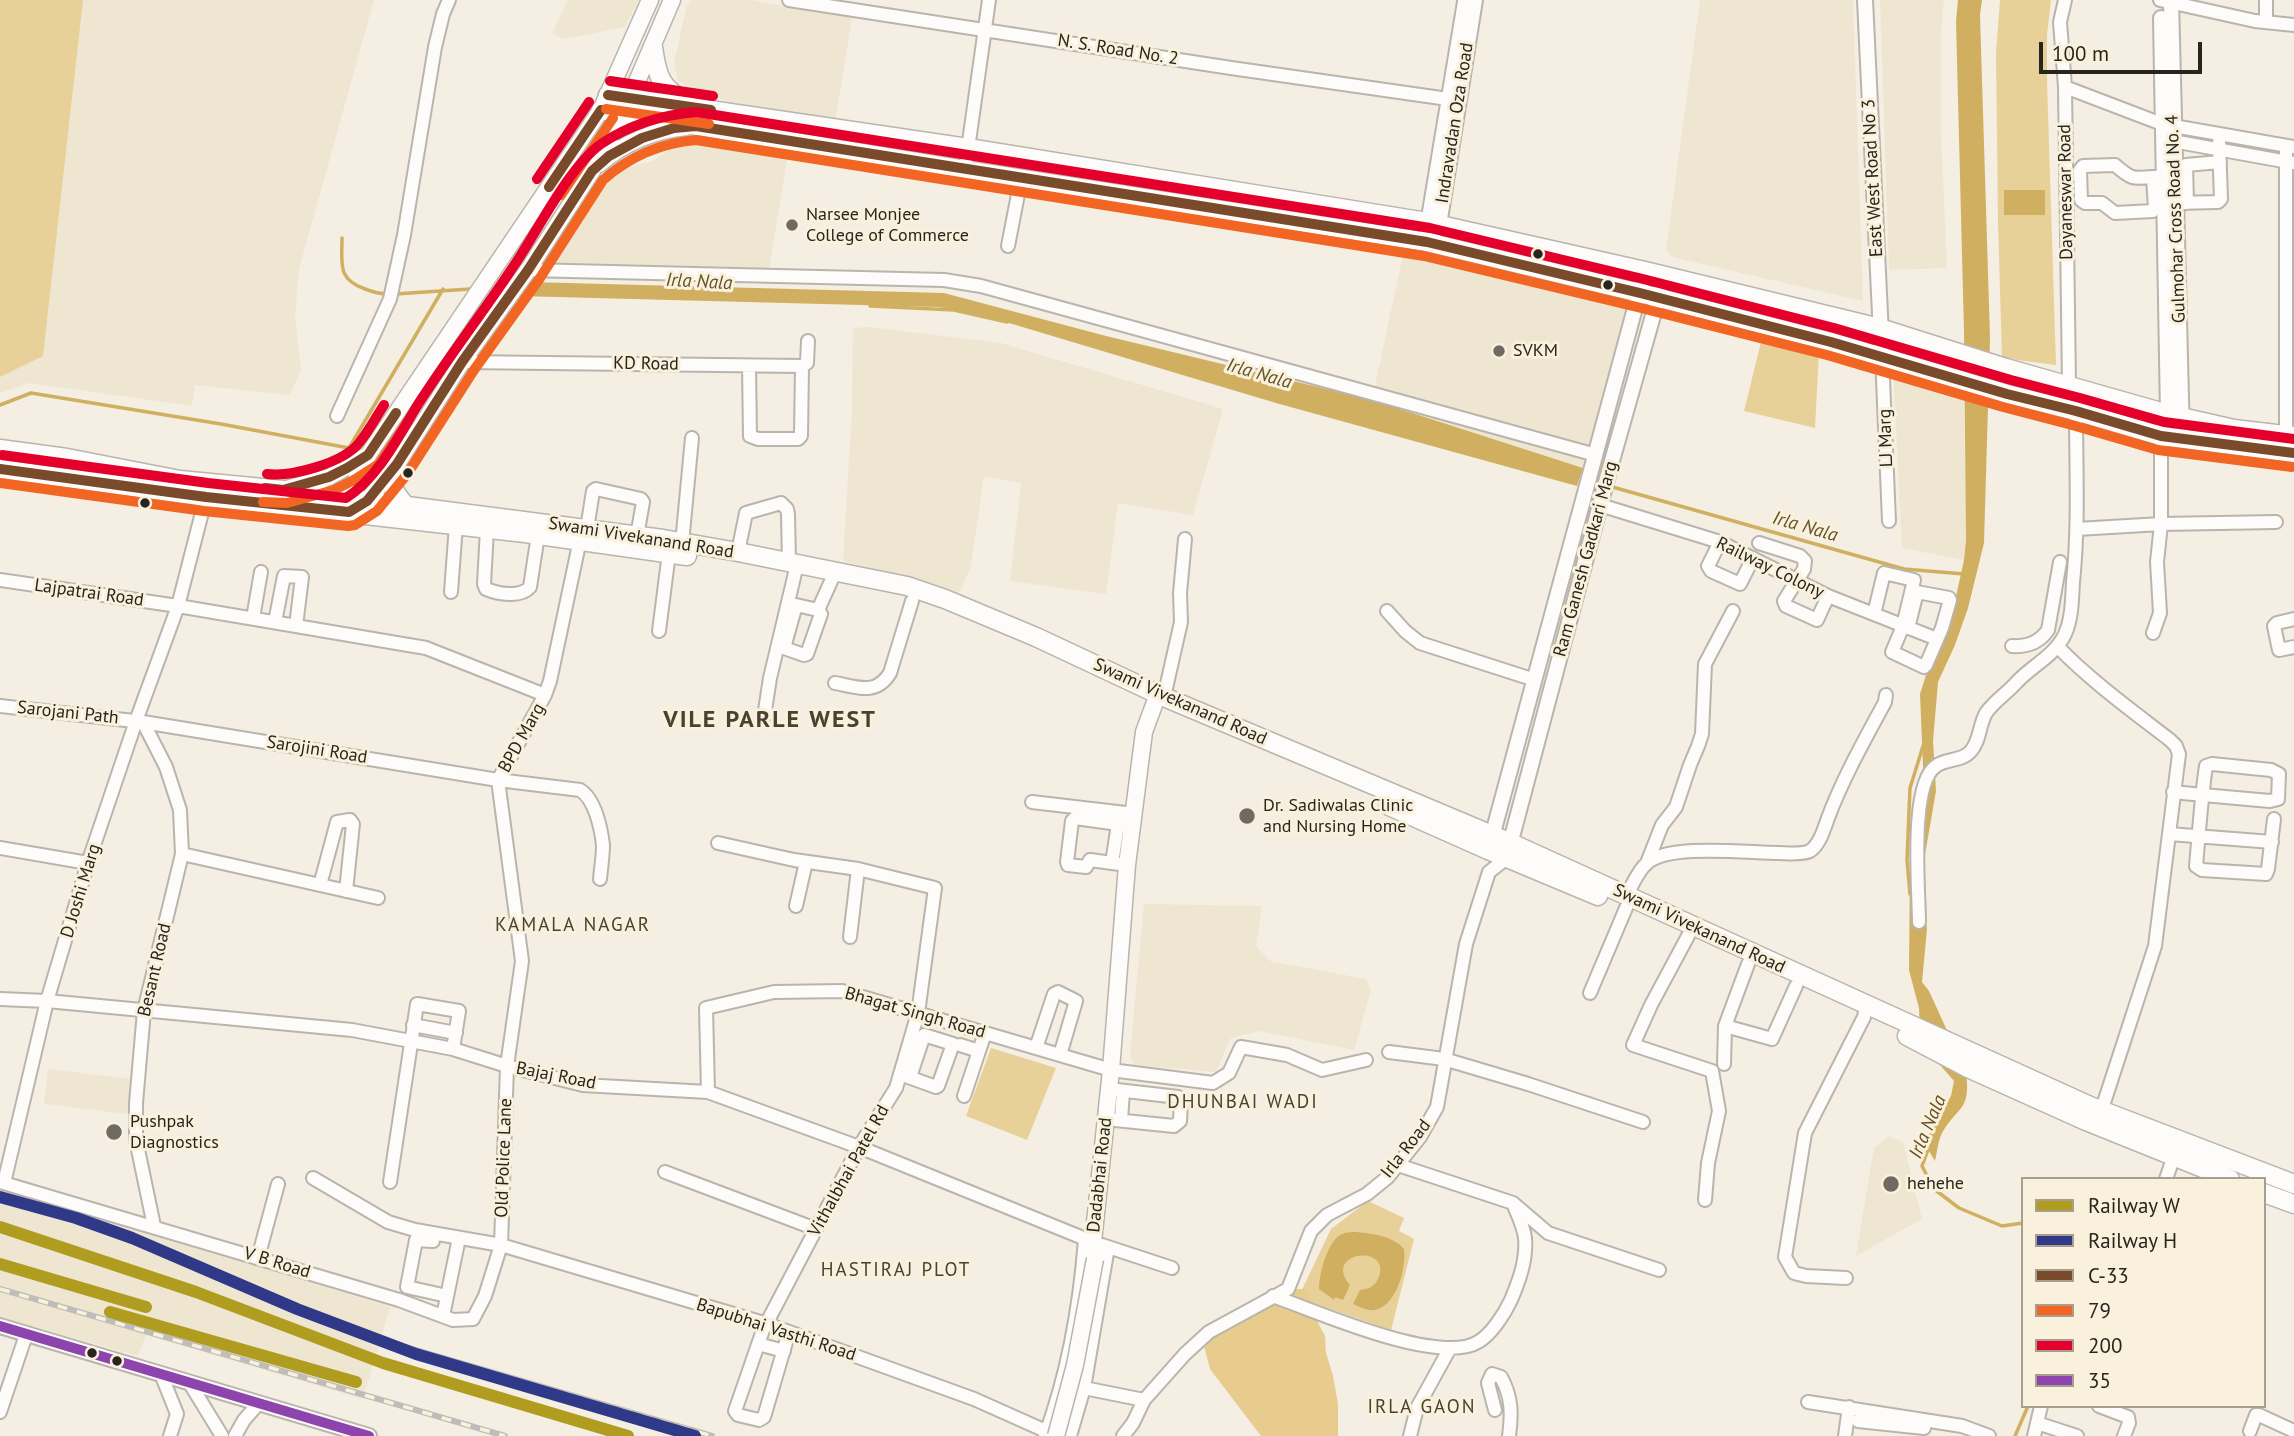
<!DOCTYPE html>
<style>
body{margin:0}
#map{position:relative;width:2294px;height:1436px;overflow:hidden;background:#f4eee3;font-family:"PT Sans",sans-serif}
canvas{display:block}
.legend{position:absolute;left:2021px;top:1177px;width:245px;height:231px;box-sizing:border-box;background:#faf1dd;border:2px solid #a69f91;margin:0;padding:9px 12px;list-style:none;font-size:21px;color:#28251e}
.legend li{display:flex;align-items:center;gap:14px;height:35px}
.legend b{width:35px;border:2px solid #a69f91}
.scale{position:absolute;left:2039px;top:42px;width:163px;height:32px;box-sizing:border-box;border:4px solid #28251e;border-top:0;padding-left:9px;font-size:21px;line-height:24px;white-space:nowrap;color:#28251e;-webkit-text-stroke:5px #faf1dd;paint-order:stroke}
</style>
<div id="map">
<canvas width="2294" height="1436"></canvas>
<ul class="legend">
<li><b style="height:9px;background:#b09c1f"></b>Railway W</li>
<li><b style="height:9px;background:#303888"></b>Railway H</li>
<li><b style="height:9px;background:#7a4b2a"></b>C-33</li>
<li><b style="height:9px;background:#f26522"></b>79</li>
<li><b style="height:9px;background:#e4002b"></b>200</li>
<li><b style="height:9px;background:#8e44ad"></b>35</li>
</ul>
<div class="scale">100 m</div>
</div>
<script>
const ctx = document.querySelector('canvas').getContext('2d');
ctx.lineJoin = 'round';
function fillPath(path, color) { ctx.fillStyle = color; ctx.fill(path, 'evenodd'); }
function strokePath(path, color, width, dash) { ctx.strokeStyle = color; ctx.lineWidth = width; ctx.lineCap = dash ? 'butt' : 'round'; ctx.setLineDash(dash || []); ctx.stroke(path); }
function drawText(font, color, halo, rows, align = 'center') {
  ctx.font = font + ' "PT Sans",sans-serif'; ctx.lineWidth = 6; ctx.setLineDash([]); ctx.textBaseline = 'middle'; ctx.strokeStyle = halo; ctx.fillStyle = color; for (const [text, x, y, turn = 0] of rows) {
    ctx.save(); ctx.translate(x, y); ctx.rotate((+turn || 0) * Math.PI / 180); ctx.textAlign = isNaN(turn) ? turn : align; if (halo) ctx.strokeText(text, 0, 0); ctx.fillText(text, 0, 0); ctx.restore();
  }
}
fillPath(new Path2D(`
 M0,0H374L299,269L295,317L301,369L290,395L195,385L192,406L29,383L0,393Z
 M568,0H639L625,27L563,39L552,33Z
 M692,0H752L852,18L835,122L730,102L699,92L678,81L674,63L687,5Z
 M1700,0H1853L1863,301L1672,257L1666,250Z
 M1880,0H1944L1941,32V134L1947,268L1889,270Z
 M698,139L788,154L769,269L554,264L606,177L617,170L653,161L682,141Z
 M1405,246L1629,302L1583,468L1372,400Z
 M868,327L1001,343L1223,409L1193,515L1118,503L1106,594L1010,581L1021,483L984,476L971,566L959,593L843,561L852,410L853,328Z
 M1893,368L1964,390L1966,540L1964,560L1902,548Z
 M1144,904L1262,906L1256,946L1270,961L1366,979L1371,990L1354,1050L1260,1031L1231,1038L1216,1072L1134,1065L1130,1055Z
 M48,1069L132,1079L127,1114L44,1104Z
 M1889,1136L1903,1142L1922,1219L1856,1256L1874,1148Z
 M0,1190L143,1230L390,1307L363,1399L146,1335L138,1356L0,1317Z`), '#efe6d2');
fillPath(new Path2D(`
 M0,0H83L43,356L0,377Z
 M2000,0H2051L2047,35V81L2056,365L2002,358L1998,221L1996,53Z
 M1762,338L1819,351L1815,428L1744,411Z
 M991,1048L1056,1068L1027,1140L966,1116Z
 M1368,1201L1404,1218L1399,1231L1414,1239L1391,1330L1298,1298L1331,1229Z`), '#e8d099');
fillPath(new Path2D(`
 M1295,1289H1307L1316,1319L1325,1336L1326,1353L1333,1376L1338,1404V1436H1261L1210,1369L1204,1346L1216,1336Z`), '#e7cc8e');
fillPath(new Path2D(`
 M1958,0H1982L1980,15L1990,338L1984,543L1968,608L1955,645L1938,682L1933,741L1936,791L1922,872L1927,929L1922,982L1929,991L1966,1072C1971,1112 1958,1105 1942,1133C1938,1141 1937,1153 1935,1161L1924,1143L1951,1096L1954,1081L1940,1065L1921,1054L1919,1008L1909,970L1910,864L1921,814L1924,791L1920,694L1934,650L1955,601L1964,560L1966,540L1964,332L1956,21Z
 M2004,190H2045V215H2004Z
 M529,282L944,293L1106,336L1372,400L1583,468L1577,486L1276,403L979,314L938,307L518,296Z
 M1357,1232C1374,1234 1393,1236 1404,1249C1407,1268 1395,1313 1369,1310C1364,1309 1358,1306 1353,1304L1360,1290C1368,1289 1374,1287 1378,1279C1394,1243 1321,1251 1350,1285L1343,1300L1335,1297L1334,1300L1319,1289C1319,1275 1327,1243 1340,1235C1345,1232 1351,1232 1357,1232Z`), '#d0b060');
strokePath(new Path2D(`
 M342,238C342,264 337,279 365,289C373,292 379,294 387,294
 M395,294L470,289
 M870,306L954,310L1007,322
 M0,405L31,393L221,424L349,448L443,289
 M1609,486L1904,569L1964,574
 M1910,894L1907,860L1910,788L1924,743
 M1929,1147L1922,1166L1934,1189L1959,1208L2002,1226L2023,1223
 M2015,1436L2028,1406`), '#d0b060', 3.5);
const minor = new Path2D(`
 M789,0L1231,68L1448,99
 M2065,0L2060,22L2065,87L2069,385
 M2160,0L2255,21L2294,25
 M2266,0V22
 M2065,87L2162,124L2294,147
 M2167,140L2294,163
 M2286,147V436L2289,440
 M965,170L989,0
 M2153,177L2155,208L2153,211L2115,213L2102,203H2085L2081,200L2080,170L2083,166L2115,165C2131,179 2132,179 2153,177H2163
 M2175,203L2218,202L2221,199L2219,142
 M2187,203L2186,165L2220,162
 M1008,246L1021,179
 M528,270L944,280L981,286L1596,455
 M1882,356L1889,521
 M462,362L802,366L807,363L808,341
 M749,366L750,436L758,439H798L801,436L802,366
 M337,416L390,299L404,235L435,47L443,14L449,0
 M1600,505L1720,542L1828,596L1937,639
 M487,529L484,584L486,589C498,594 521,598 530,587L538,535
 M587,529L593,491L596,489L641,499L643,502L637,536
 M2077,529L2161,524L2276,522
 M1720,542L1708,566L1711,571L1740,584L1753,558
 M682,543L692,438
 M1759,543L1800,556L1805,561L1804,569L1784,601L1786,606L1817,620L1828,596
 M738,552L746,513L781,503L787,509L788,514L789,563
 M0,580L178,606L426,648L545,695
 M451,592L456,525
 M796,605L818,610L821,614L807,654L804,655L784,648Z
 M818,610L832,579
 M1387,611L1405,631L1420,643L1535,680
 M1874,614L1884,573L1914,580L1903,626L1892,652L1924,667L1926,665L1942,628L1950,600L1949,598L1917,592L1908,628
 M253,618L261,572
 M2294,619L2277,623L2274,626L2279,650L2294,647
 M275,622L284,576L302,577L296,626
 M659,631L669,553
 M2153,633L2160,613L2157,562L2161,524V436
 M2012,646C2027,647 2039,643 2048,630L2060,562
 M2057,646C2091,681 2131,710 2170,740L2176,746L2179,754L2155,946L2100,1115
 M835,683C857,687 876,696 890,673L912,601
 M1164,697L1181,622L1180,593L1185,539
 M0,706L143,722L498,780L580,790C595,799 601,828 603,845C603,856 601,868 600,879
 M764,717L770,678L795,573
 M143,722L166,767L180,810L182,854L144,1011L136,1103V1140L154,1226
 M498,780L545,695L550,681L581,535
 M2173,792L2203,795L2270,801L2278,799L2279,774L2271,770L2212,764L2206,766C2201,799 2199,833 2196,866L2202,870L2266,874L2268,869L2274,819
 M1032,802L1134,814
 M2169,834L2272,842
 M718,843L794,860L858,869L935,888L918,1013L896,1088L859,1147L763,1330L735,1411L738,1415L759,1420L764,1417L789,1332
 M0,848L88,863
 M182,854L378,898
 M1112,863L1118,824
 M1647,863L1662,825L1676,807L1690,765L1698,746L1702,734L1705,664L1733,611
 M1127,865L1090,860L1086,867L1068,865L1067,862L1072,821L1075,818L1133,826
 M320,885L337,822L350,820L353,824L346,891
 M1626,896C1632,886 1638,871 1646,864C1667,843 1748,853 1778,853C1787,853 1802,855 1810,851C1820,844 1824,829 1828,818C1843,778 1864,741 1885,702L1886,695
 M796,906L806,862
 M1919,922C1919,891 1909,784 1936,766C1945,759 1962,761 1970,752C1980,742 1979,725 1986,713C1993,702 2007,693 2016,683C2031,666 2055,656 2065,634C2072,619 2072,599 2073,582C2079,525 2076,468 2076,411
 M1688,936L1651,1005L1633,1045L1712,1071L1719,1111L1708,1163L1705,1200
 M850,937L858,869
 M1748,964L1725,1026L1772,1039L1796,986
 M1590,993L1626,908
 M0,999L47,1001L352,1030L453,1049L507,1066L583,1085L708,1092L859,1147L1093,1242
 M413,1025L456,1033
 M960,1045L979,1051
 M1036,1048L1054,994L1058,992L1076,1001L1060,1055
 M1389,1052L1444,1059L1528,1084L1643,1122
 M1724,1064L1725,1026
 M900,1074L936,1087L938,1086L953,1044L924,1035L910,1077
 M708,1092L706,1008L774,992L842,991L1111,1070L1213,1083L1229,1073L1241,1047L1287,1055L1322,1070L1366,1060
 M964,1096L985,1033
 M1115,1120L1174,1126L1180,1121L1181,1101L1178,1097L1117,1090
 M1121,1120L1123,1091
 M1398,1165L1513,1203L1548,1233L1659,1270
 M665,1172L816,1229
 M313,1178L388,1222L415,1230L501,1245L767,1324L974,1399L1057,1436
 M2166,1179L2174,1156
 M0,1182L399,1300L453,1320L473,1319L485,1296L501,1245L507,1066L522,961L498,780
 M390,1182L417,1004L459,1011L453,1049
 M4,1183L47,1001L88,863L136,721L178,606L206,497
 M433,1241L416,1240L407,1287L447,1296
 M1102,1245L1172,1268
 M258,1258L278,1184
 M1846,1278L1806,1276L1794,1273L1785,1257L1805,1133L1864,1017L1866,1006
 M1273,1296C1315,1311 1439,1366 1478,1342C1491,1335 1505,1313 1511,1300C1519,1281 1527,1260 1525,1238C1524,1227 1517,1214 1513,1203
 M443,1316L459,1238
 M758,1344L784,1351
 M161,1374L177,1414L170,1436
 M189,1382L222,1436
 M1084,1388L1144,1400
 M1808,1402L1962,1426L1989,1436
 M2099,1406L2128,1417L2129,1423L2124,1436
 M1495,1410L1488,1383L1492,1374L1501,1377C1512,1397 1512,1414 1509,1436
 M0,1412L26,1335
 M1858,1421L1924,1428
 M2037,1423L2077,1436
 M2250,1431L2256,1415H2259L2294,1431
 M235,1436L244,1420L259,1403
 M1045,1436C1068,1373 1080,1305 1085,1239
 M1070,1436L1084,1388L1108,1247
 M1123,1436L1133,1423L1144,1400L1185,1354L1209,1332L1288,1289L1311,1231L1327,1215L1367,1194L1388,1177L1420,1137L1437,1107L1466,944L1489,872L1507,858
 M1410,1436L1417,1408L1450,1348
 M1845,1436L1849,1407
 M2034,1436L2041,1406`);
const tertiary = new Path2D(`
 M1865,0L1882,356
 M2171,0L2182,438
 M1427,230L1465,2
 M1427,242L1439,225L1475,0
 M2161,436L2168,414L2161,18
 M1490,844L1645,271
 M1508,852L1608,475L1658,298L1662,275
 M0,1326L369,1436`);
const secondary = new Path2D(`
 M650,0L601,110L368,455L348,497L349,512L367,501L397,464L462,362L528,270L592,171L623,114L672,0
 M599,164C624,143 654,130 687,127
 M283,490L329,477L368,455
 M1095,1259L1093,1242L1111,1070L1127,865L1144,732L1158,694`);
const primary = new Path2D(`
 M653,47C657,76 660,88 687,102
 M608,95L968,148L1427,222L1645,271L1880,328L2006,368L2168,414L2234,429L2294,436
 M601,110L965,170L1427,242L1640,293L1831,342L2007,394L2076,411L2161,436L2294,453
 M0,449L67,458L180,480L283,490L663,539L738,552L907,586L945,599L1036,637L1164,697L1511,843L2090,1106L2294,1184
 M397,464C391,486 390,487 405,505
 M0,469L206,497L525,533L687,556
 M1389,806L1488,850L1598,896
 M1907,1036L1968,1068L2086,1121L2230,1179
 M2264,1193L2294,1204`);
strokePath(minor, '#b9b5ad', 16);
strokePath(tertiary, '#b9b5ad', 18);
strokePath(secondary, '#b9b5ad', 19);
strokePath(primary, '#b9b5ad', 21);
strokePath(minor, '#fdfcfb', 12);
strokePath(tertiary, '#fdfcfb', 14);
strokePath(secondary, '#fdfcfb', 16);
strokePath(primary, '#fdfcfb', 18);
const rail = new Path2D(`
 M0,1289L505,1436
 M353,1332L712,1436`);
strokePath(rail, '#bebdba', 6);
strokePath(rail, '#faf1dd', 3.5, [10]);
const secondaryBridge = new Path2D(`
 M1056,1436L1075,1365L1095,1259`);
strokePath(secondaryBridge, '#b9b5ad', 19, []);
strokePath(secondaryBridge, '#fdfcfb', 16);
strokePath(new Path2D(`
 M608,95L711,110
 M549,187L601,110
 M0,469L206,497L349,512L367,501L397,464L462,362L528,270L592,171L609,156L642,138L674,128L696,126L1427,242L1640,293L1831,342L2007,394L2076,411L2161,436L2294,453
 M265,488L283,490L329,477L347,468L368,455L396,413`), '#7a4b2a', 10);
strokePath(new Path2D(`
 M606,109L709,124
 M561,195L613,118
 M0,483L204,511L348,526L355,525L377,511L408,473L474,370L540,278L603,180C629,157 660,143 696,140L1424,256L1637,307L1827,355L2003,407L2072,425L2158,450L2292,467
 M263,502L287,503L334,490L354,480L379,464L408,421`), '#f26522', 10);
strokePath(new Path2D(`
 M610,81L713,96
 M537,179L589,102
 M2,455L208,483L346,498C378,478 398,437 417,406C449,356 485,310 517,261C539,228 570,166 601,144C629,125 662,115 696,112L1430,228L1643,279L1834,328L2011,380L2080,398L2164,422L2294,439
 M267,474C292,477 343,463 359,443C369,431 376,417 384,405`), '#e4002b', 10);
strokePath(new Path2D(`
 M0,1326L369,1436`), '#8e44ad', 10);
strokePath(new Path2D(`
 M0,1227L196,1292L383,1363L628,1436
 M0,1264L146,1307
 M110,1312L356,1382`), '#b09c1f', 12);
strokePath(new Path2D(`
 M0,1197L76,1218L132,1238L297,1309L416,1354L695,1436`), '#303888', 12);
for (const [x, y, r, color] of [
 [792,225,7,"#6f6b63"],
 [1538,254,6,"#28251e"],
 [1608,285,6,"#28251e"],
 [1499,351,7,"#6f6b63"],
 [408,473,6,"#28251e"],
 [145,503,6,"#28251e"],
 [1247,816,9,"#6f6b63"],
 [114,1132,9,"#6f6b63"],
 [1891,1184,9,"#6f6b63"],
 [92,1353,6,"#28251e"],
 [117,1361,6,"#28251e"]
]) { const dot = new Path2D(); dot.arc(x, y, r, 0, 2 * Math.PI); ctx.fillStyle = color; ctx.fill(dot); strokePath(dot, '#faf1dd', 2.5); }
drawText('18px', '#28251e', '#faf1dd', [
 ["N. S. Road No. 2",1118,50,9],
 ["Indravadan Oza Road",1455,123,-81],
 ["East West Road No 3",1873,178,-93],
 ["Dayaneswar Road",2066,192,-91],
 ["Gulmohar Cross Road No. 4",2176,219,-92],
 ["KD Road",646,364,1],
 ["LJ Marg",1886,438,-92],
 ["Swami Vivekanand Road",641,538,9],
 ["Ram Ganesh Gadkari Marg",1586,559,-75],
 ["Railway Colony",1770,568,26],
 ["Lajpatrai Road",89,593,8],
 ["Swami Vivekanand Road",1180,702,24],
 ["Sarojani Path",68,713,6],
 ["BPD Marg",522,738,-61],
 ["Sarojini Road",317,750,9],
 ["D Joshi Marg",81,891,-73],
 ["Swami Vivekanand Road",1699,929,25],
 ["Besant Road",155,970,-77],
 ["Bhagat Singh Road",915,1013,16],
 ["Bajaj Road",556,1076,11],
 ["Irla Road",1406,1149,-52],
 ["Old Police Lane",504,1158,-88],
 ["Vithalbhai Patel Rd",849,1171,-61],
 ["Dadabhai Road",1100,1175,-84],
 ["V B Road",277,1263,17],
 ["Bapubhai Vasthi Road",776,1330,18]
]);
drawText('18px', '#28251e', '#faf1dd', [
 ["Narsee Monjee",806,215],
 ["College of Commerce",806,236],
 ["SVKM",1513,351],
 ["Dr. Sadiwalas Clinic",1263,806],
 ["and Nursing Home",1263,827],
 ["Pushpak",130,1122],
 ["Diagnostics",130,1143],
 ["hehehe",1907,1184]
], 'left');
drawText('italic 19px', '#645228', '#faf1dd', [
 ["Irla Nala",699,282,3],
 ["Irla Nala",1259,374,16],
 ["Irla Nala",1805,527,16],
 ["Irla Nala",1928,1127,-67]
]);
ctx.letterSpacing = '2px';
drawText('19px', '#494232', '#faf1dd', [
 ["KAMALA NAGAR",573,926],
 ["DHUNBAI WADI",1243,1103],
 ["HASTIRAJ PLOT",896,1271],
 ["IRLA GAON",1422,1408]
]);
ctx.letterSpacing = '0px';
ctx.letterSpacing = '2px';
drawText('bold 24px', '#494232', '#faf1dd', [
 ["VILE PARLE WEST",770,720]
]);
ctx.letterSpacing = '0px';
</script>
